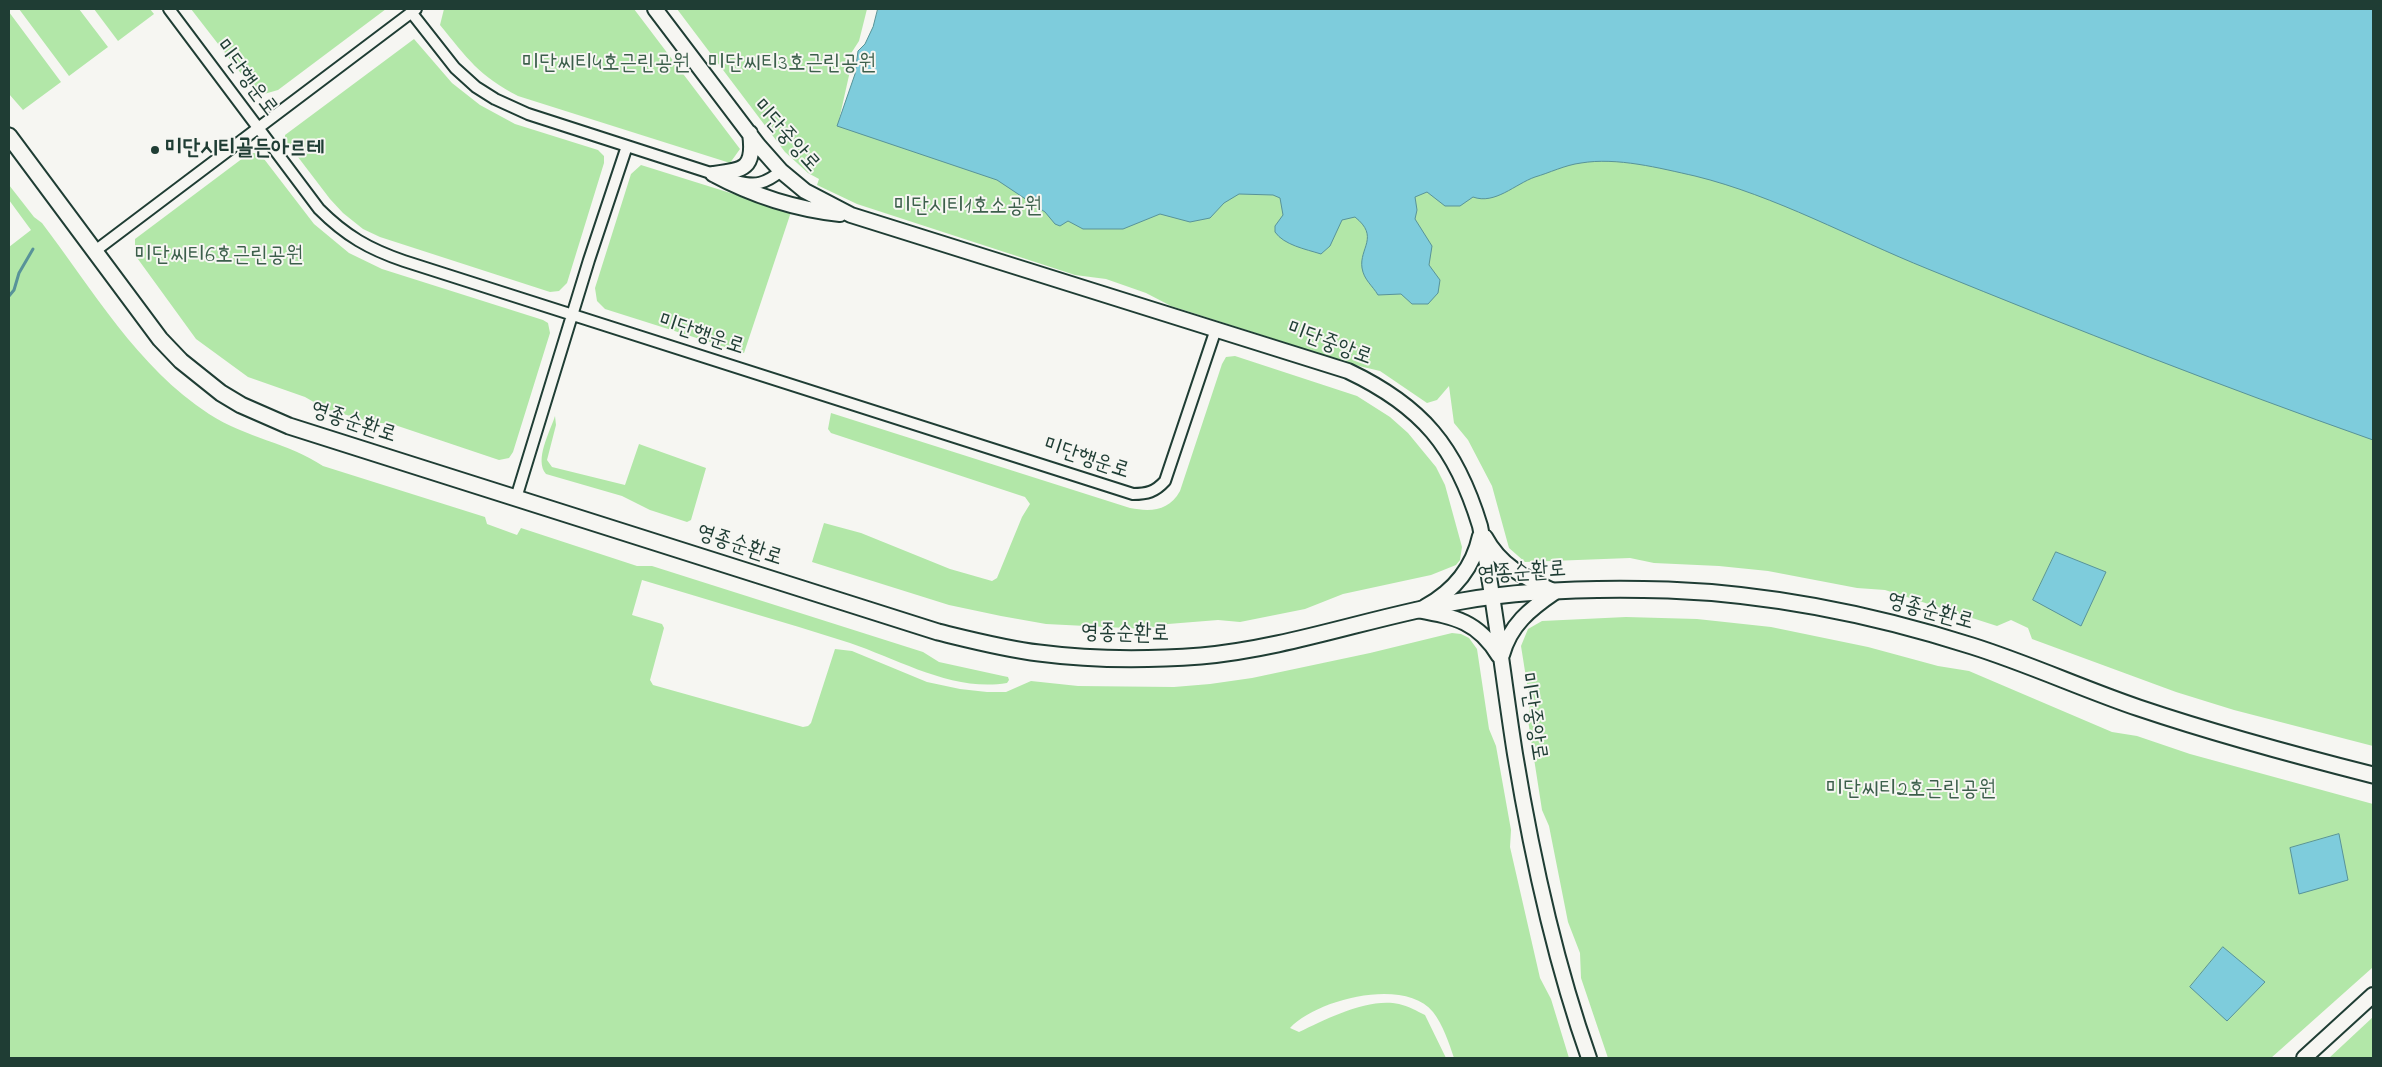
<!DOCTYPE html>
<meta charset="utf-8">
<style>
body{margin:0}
#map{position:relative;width:2382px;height:1067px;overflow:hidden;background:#f6f6f2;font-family:"Indie Flower",sans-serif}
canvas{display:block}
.frame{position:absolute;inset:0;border:10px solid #1f3d34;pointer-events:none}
</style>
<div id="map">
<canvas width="2382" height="1067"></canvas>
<div class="frame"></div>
</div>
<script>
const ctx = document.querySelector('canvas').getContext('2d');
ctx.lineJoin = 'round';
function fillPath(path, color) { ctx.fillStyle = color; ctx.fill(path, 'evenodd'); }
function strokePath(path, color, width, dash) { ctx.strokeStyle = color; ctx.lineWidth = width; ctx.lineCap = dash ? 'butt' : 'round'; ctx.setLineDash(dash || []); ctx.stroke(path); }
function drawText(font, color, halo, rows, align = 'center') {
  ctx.font = font + ' "Indie Flower","Poor Story",sans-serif'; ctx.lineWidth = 4; ctx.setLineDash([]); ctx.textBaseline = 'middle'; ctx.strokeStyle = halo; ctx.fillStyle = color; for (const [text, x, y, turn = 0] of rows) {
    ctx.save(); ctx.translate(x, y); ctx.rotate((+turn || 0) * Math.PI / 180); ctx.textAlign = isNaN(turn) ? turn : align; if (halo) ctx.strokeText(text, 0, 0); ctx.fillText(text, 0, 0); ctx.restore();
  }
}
fillPath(new Path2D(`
 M19,9H79L108,47L69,76Z
 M94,9H150L154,14L118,41Z
 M191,9H386L278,90L264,94L253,89Z
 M444,9H634L740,149L730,163L518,96C479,76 467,58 440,25Z
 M677,9H867L859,41L850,55V71L839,120L855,74L858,51L865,44L873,27L878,9H2373V746L2234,710L2176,692L2032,639L2028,628L2011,620L1997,626L1885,590L1857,588L1768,571L1719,566L1654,563L1630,558L1525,562L1509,548L1492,486L1468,440L1454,423L1449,386L1437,400L1427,403L1380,371L1359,366L1171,306L1146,293L1106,279L1075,275L857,204L817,185L819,179L808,173L785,152Z
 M9,12L61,82L23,110L9,94Z
 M414,39L452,83L480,105L515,124L598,150L604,156V163L567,283L559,291L550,292L380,237L363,229L343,213L330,199L285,140V135Z
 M254,153L261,155L314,224L349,253L382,269L543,320L548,323L550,333L513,452L509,458L499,460L392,424L371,422L326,409L305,397L248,377L196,339L135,255V239L247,155Z
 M641,165L791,212L744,353L605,309L597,301L595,288L631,174Z
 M9,185L34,217L42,223C93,290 137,367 209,414C246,438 289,443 323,466L485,517L487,524L517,535L521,528L637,566H652L923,652L939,662L1003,676L1008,677L1009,680L1007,683C953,692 900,660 850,643C781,621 711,601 642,580L632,615L662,624L664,628L650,680L653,685L803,727L808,726L811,723L835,649L852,651L927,682L960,689L987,692H1006L1031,681L1078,686L1174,687L1210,684L1252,678L1370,653L1452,633L1461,634L1469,638L1477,649L1489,729L1496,746L1511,830L1510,847L1540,978L1551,999L1569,1058H1454C1449,1043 1443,1025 1433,1012C1405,977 1317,999 1290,1028L1299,1032C1326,1019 1369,997 1399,1004C1408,1006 1417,1011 1425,1015L1446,1058H9V247L31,230L9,200Z
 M1235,356L1357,396L1390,417L1408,433L1436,467L1445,485L1462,547L1460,560L1456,565L1431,575L1343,594L1305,609L1240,622L1218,620L1168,624L1146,629L1046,624L1001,616L949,605L812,562L824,523L861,533L950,569L992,581L997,578L1022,517L1030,504L1025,497L831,433L828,429L831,413L1130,508C1151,512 1169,511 1180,491L1222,364L1226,357Z
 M555,416L556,425L547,460L552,467L625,485L639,444L706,468L691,520L687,522L650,510L622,496L546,474C534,460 550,432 555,416Z
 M1626,617L1697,619L1771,627L1868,647L1938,666L1969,671L2112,732L2137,736L2190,754L2373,804L2372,968L2271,1058H1608L1581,978L1580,953L1568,922L1549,826L1542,810L1528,720L1530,703L1521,646L1528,629L1542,621Z
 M2373,1017V1058H2329Z`), '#b2e7a8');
const water = new Path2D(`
 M878,9H2373V440C2223,387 2075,329 1928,269C1851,238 1776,196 1695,176C1659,168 1617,157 1581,163C1565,165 1549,173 1535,177C1515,184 1495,205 1473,197L1460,206H1445L1427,192L1415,197L1417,210L1415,219L1432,246L1429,265L1440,280L1438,293L1428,304H1412L1401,294L1378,295C1372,285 1364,280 1362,268C1359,248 1380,237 1355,217L1342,220L1330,246L1321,254C1305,249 1284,245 1275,232V226L1283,215L1280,198L1273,195L1239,194L1224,203L1210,218L1190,222L1160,214L1123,229H1083L1068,221L1060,226L1055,224L1045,212L997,180L837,126L855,74L858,51L865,44L873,27Z
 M2056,552L2106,572L2081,626L2033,600Z
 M2339,834L2348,880L2299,894L2290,848Z
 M2223,947L2265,982L2227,1021L2190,987Z`);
fillPath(water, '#7eccdc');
strokePath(water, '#589399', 1);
strokePath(new Path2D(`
 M9,296L14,290L19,273L33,249`), '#589399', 3);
const minor = new Path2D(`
 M169,9L319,209C346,236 369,249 404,261L1133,494C1147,494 1155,492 1165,481L1216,329
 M411,12L455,68L476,87L495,99L528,114L720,176
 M736,181C756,186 765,184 781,171
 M95,251L416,9
 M516,498L589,260L627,146`);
const tertiary = new Path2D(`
 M655,9L758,145L781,171L805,191L851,215L1348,371C1422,406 1456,447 1480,526C1495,601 1503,678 1515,754C1532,857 1554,959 1589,1058
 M713,174C752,195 795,209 840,214
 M713,174C744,170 755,169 750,133
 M1485,537C1501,567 1526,578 1555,592
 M1425,607C1454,591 1473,568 1480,536
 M1417,610C1455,617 1478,621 1499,656
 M1502,655C1510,625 1530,609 1555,592
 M2304,1058L2373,995`);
const secondary = new Path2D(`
 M9,136L160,339L181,361L221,393L241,405L289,426L938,632C971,640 1005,649 1039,653C1092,660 1148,660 1201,656C1290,648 1374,616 1462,601C1529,589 1600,588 1668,590C1771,594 1875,615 1972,646C2029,664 2083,689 2139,708C2216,734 2294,755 2373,775`);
strokePath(minor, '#1f3d34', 14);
strokePath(tertiary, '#1f3d34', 18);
strokePath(secondary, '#1f3d34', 19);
strokePath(minor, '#f6f6f2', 10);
strokePath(tertiary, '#f6f6f2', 14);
strokePath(secondary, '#f6f6f2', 15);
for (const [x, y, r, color] of [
 [155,150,5,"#1f3d34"]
]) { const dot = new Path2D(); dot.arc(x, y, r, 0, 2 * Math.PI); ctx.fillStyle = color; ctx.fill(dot); strokePath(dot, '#f6f6f2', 2); }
drawText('22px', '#3c5f4b', '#f6f6f2', [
 ["미단씨티4호근린공원",606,65],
 ["미단씨티3호근린공원",792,65],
 ["미단시티1호소공원",968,208],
 ["미단씨티6호근린공원",219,257],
 ["미단씨티2호근린공원",1911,791]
]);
drawText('22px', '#1f3d34', '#f6f6f2', [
 ["미단행운로",245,79,53],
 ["미단중앙로",785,137,48],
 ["미단행운로",701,336,18],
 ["미단중앙로",1329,345,20],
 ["영종순환로",353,424,18],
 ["미단행운로",1086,460,18],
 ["영종순환로",739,547,18],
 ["영종순환로",1522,574,-4],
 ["영종순환로",1930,613,15],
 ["영종순환로",1125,635,1],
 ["미단중앙로",1531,717,81]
]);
drawText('bold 22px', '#1f3d34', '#f6f6f2', [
 ["미단시티골든아르테",165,150]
], 'left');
</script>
